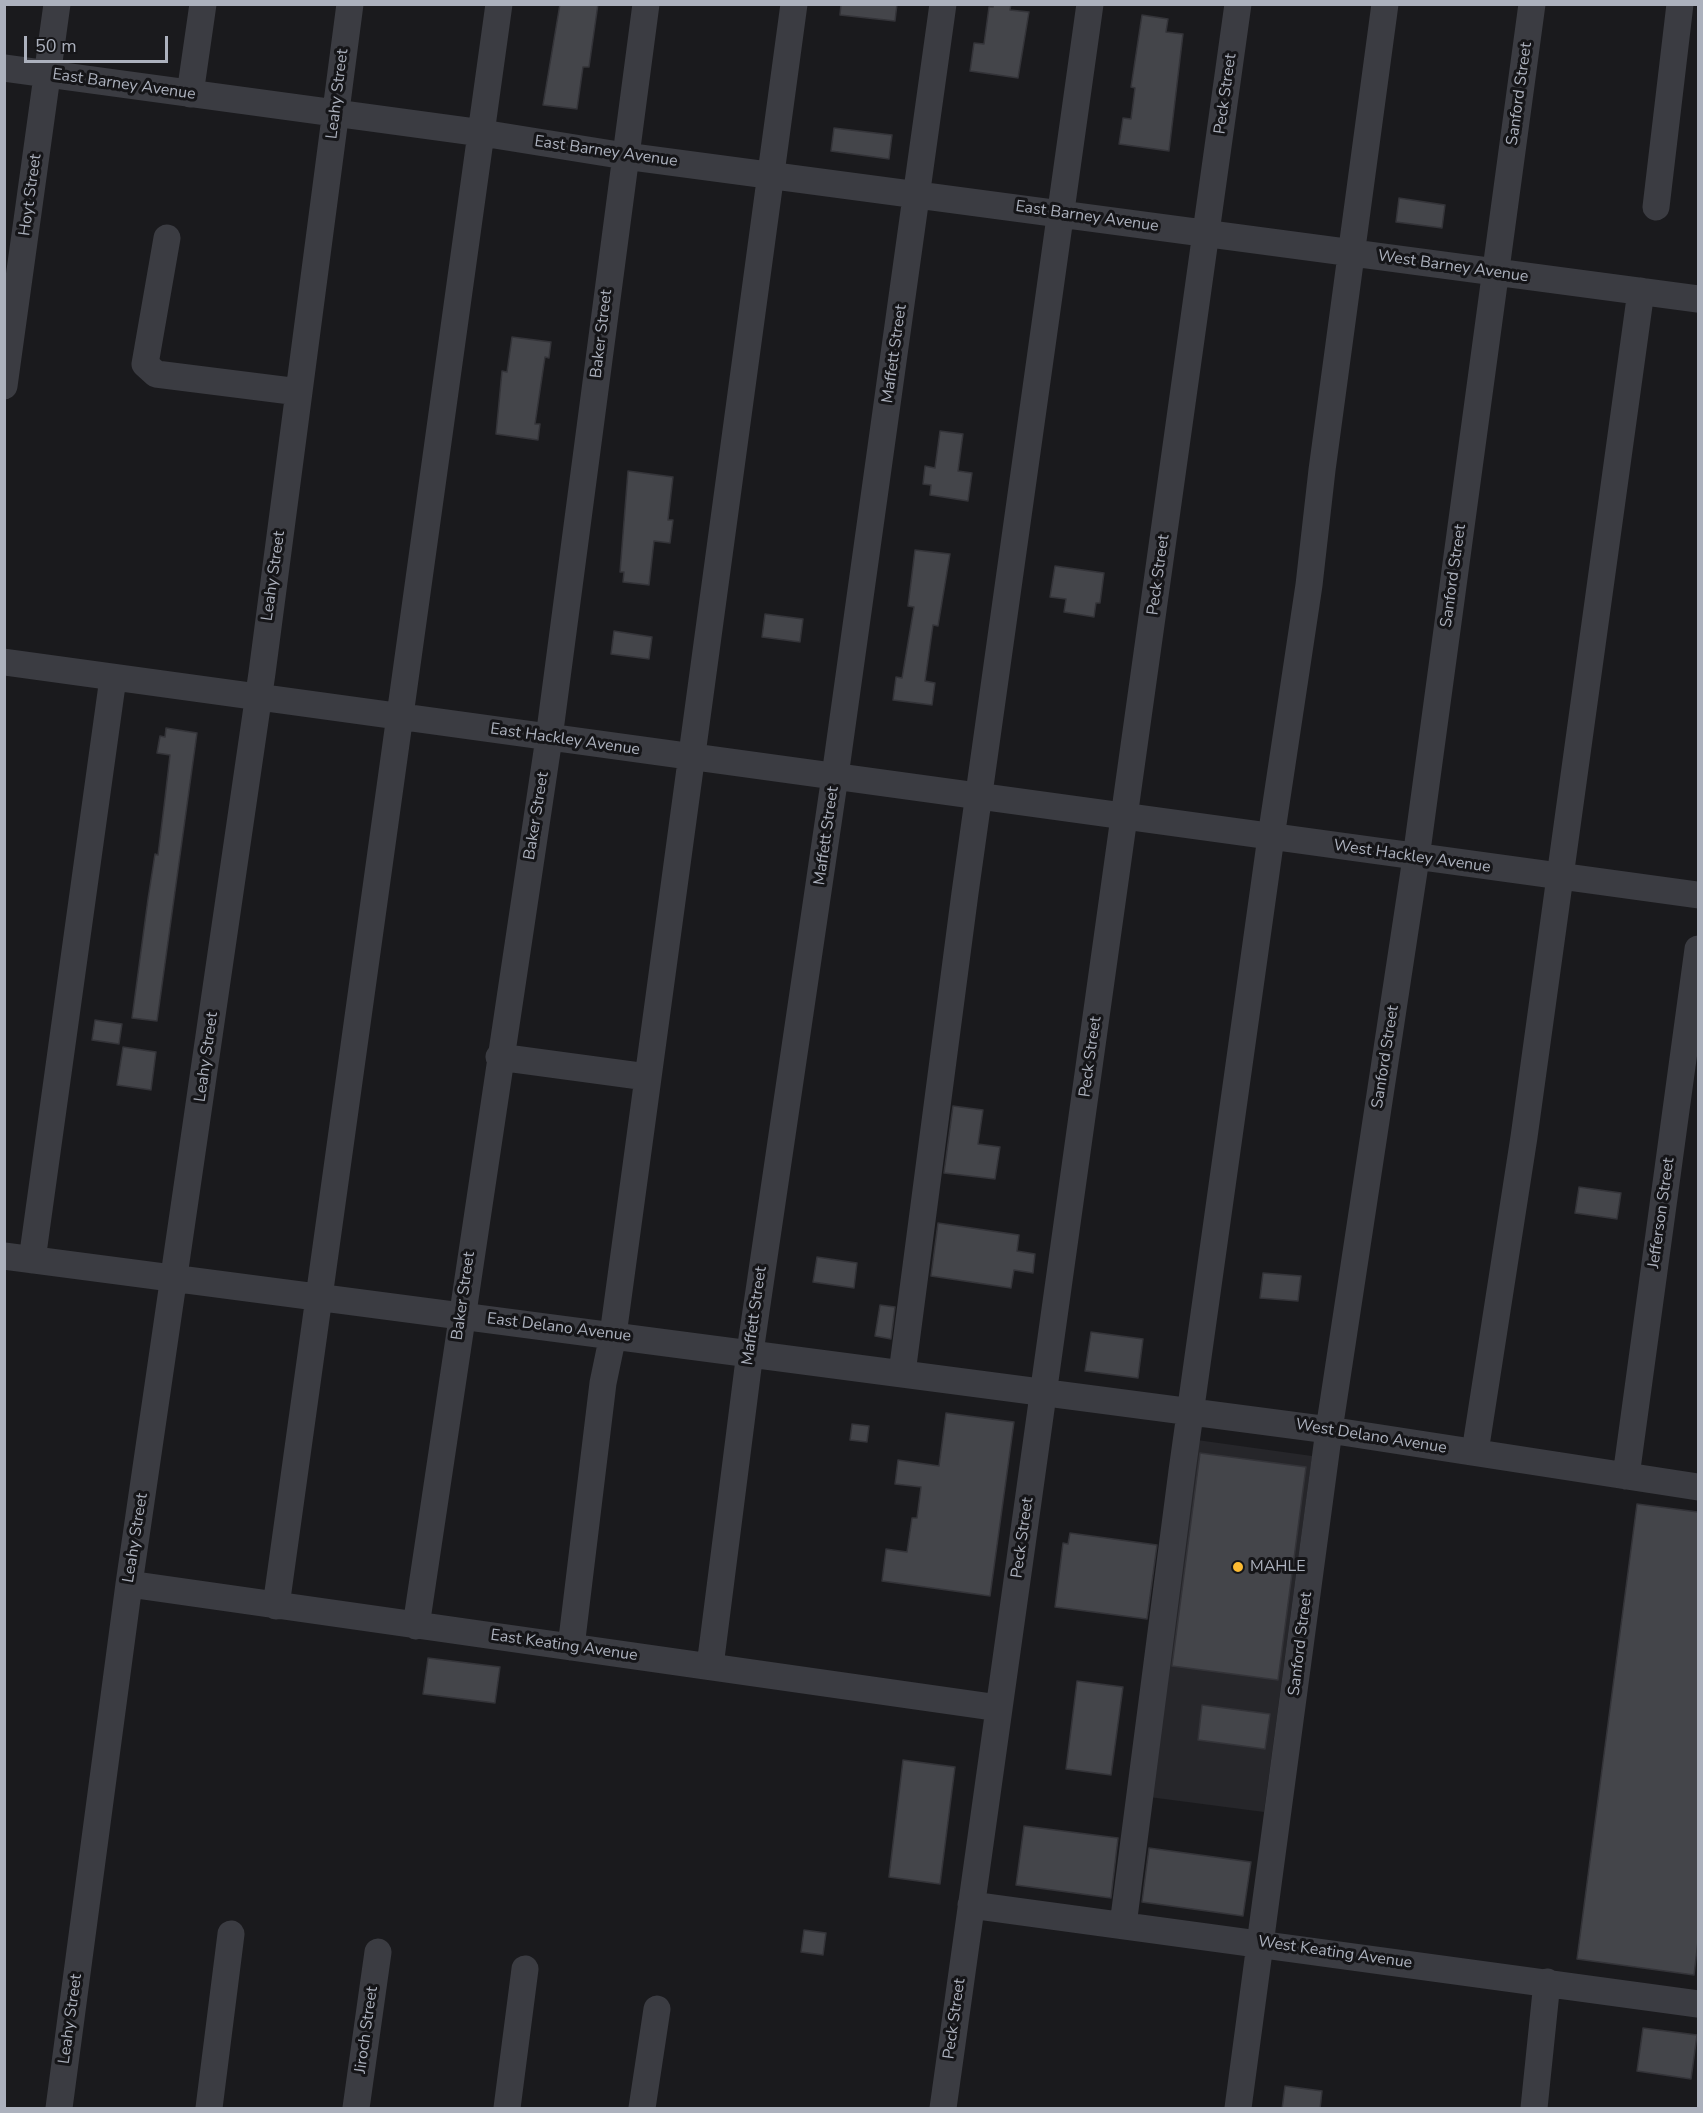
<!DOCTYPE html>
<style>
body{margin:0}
#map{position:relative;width:1703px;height:2113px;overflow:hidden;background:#1a1a1d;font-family:"Nunito Sans",sans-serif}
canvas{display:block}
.frame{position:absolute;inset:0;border:6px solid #acb1bd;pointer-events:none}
.scale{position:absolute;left:24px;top:36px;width:144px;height:27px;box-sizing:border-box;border:3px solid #acb1bd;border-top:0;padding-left:8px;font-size:18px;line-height:21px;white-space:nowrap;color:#acb1bd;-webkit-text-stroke:4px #151518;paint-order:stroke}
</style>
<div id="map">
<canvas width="1703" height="2113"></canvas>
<div class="frame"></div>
<div class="scale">50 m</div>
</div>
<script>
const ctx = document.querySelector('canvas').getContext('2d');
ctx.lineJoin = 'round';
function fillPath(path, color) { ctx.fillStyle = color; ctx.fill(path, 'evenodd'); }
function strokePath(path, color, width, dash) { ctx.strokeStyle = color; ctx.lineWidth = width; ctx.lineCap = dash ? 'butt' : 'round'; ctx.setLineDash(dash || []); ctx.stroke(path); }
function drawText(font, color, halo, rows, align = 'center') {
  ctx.font = font + ' "Nunito Sans",sans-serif'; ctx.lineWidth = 6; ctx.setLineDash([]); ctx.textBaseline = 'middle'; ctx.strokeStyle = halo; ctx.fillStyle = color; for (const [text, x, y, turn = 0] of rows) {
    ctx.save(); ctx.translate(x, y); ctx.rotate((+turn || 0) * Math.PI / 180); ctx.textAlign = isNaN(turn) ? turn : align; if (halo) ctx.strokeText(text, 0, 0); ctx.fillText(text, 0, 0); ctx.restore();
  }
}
fillPath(new Path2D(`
 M1197,1440L1312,1456L1264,1812L1149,1797Z`), '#26262a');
const building = new Path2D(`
 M560,4H598L589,67H583L577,109L543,105Z
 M841,4H897L895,21L840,15Z
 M994,4H1011L1010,10L1029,12L1018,78L970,71L974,43L984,44L989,7H993Z
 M1142,15L1168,19L1166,32L1183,34L1169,151L1119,144L1123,118L1131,119L1135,88L1131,87Z
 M834,128L892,135L889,159L831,151Z
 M1399,198L1445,205L1442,228L1396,222Z
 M512,337L551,342L549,358L545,357L535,424H540L538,440L496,434L502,371L507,372Z
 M940,431L963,434L958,471L972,473L968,501L930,495L931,485L923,484L925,466L935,468Z
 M628,471L673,477L668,520H673L670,543L654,541L649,585L623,582L624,572H620Z
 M915,550L950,554L938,626L933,625L925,681L935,683L932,705L893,700L896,677L902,678L914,607L908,606Z
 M1055,566L1104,573L1100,603H1096L1094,617L1064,612L1066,599L1050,597Z
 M765,614L803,619L800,642L762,637Z
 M614,631L652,637L649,659L611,654Z
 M166,728L197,733L157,1021L132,1018L148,899L155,854L158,855L165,798L170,755L157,753L160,736L165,737Z
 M95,1020L122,1024L119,1044L92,1040Z
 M123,1047L156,1052L151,1090L117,1085Z
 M953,1106L983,1110L978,1144L1000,1147L995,1179L944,1173Z
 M1579,1187L1621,1193L1617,1219L1575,1213Z
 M938,1223L1019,1235L1017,1251L1035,1254L1033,1273L1014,1270L1011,1288L931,1276Z
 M817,1257L857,1263L854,1288L813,1282Z
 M1263,1273L1301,1276L1298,1301L1260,1298Z
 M880,1305L895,1307L891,1339L875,1336Z
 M1091,1332L1143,1339L1138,1378L1085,1371Z
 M946,1413L1014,1422L990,1596L882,1581L886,1549L907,1552L912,1518H917L921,1487L895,1484L898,1460L939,1466Z
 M852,1424L869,1426L867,1442L850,1440Z
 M1200,1453L1306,1467L1278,1680L1172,1666Z
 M1637,1504L1698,1512V1941L1694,1975L1577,1959Z
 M1070,1533L1157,1545L1147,1619L1055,1607L1063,1543L1068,1544Z
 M428,1658L500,1667L495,1703L423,1694Z
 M1077,1681L1123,1687L1111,1775L1066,1769Z
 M1202,1705L1270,1714L1265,1749L1198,1740Z
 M903,1760L955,1767L940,1884L889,1877Z
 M1024,1826L1118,1838L1111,1898L1016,1885Z
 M1149,1848L1251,1862L1243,1916L1142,1902Z
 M804,1930L826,1933L823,1955L801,1952Z
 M1643,2028L1697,2035L1691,2079L1637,2071Z
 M1285,2086L1322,2091L1320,2109H1282Z`);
fillPath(building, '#44454a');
strokePath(building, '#343439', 1.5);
strokePath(new Path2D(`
 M4,68L482,133L625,156L1698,299
 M190,94L203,4
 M1656,207L1680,4
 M167,238L145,364L156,374L299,392
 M4,386L57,4
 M4,662L1698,895
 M499,1057L647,1077
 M4,1256L1329,1430L1698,1487
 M32,1260L113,678
 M902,1373L965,893L1090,4
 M1475,1452L1524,1137L1641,291
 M1626,1476L1698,949
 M129,1584L999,1708
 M276,1606L499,4
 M416,1626L549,738L646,4
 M571,1647L603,1383L613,1335L794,4
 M710,1666L750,1352L835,776L943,4
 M971,1905L1698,2004
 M1123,1925L1182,1471L1271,837L1309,585L1322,470L1385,4
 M59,2108L129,1584L262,673L350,4
 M209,2108L231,1934
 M356,2108L378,1952
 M507,2108L525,1969
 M642,2108L657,2009
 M943,2108L1238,4
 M1238,2108L1329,1430L1416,858L1532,4
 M1534,2108L1547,1982`), '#3b3c42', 27);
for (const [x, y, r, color] of [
 [1238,1567,6,"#fdbb32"]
]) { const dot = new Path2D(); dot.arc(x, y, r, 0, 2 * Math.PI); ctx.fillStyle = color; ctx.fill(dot); strokePath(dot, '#151518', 2); }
drawText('16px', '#acb1bd', '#151518', [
 ["East Barney Avenue",124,85,8],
 ["Leahy Street",338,94,-83],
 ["Peck Street",1226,94,-82],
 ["Sanford Street",1520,94,-82],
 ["East Barney Avenue",606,152,8],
 ["Hoyt Street",31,195,-82],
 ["East Barney Avenue",1087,217,8],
 ["West Barney Avenue",1453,267,8],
 ["Baker Street",602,334,-83],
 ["Maffett Street",895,354,-82],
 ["Peck Street",1159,575,-82],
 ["Leahy Street",274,576,-82],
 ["Sanford Street",1454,576,-82],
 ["East Hackley Avenue",565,740,8],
 ["Baker Street",537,816,-81],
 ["Maffett Street",827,836,-82],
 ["West Hackley Avenue",1412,857,8],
 ["Leahy Street",207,1057,-82],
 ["Peck Street",1091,1057,-82],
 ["Sanford Street",1386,1057,-81],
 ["Jefferson Street",1662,1213,-82],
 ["Baker Street",464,1296,-82],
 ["Maffett Street",755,1316,-82],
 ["East Delano Avenue",559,1328,7],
 ["West Delano Avenue",1371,1437,9],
 ["Leahy Street",136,1538,-81],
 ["Peck Street",1023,1538,-82],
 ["Sanford Street",1301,1644,-83],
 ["East Keating Avenue",564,1646,8],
 ["West Keating Avenue",1335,1953,8],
 ["Leahy Street",71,2019,-82],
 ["Peck Street",955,2019,-82],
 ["Jiroch Street",367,2030,-82]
]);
drawText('16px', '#acb1bd', '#151518', [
 ["MAHLE",1250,1567]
], 'left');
</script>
